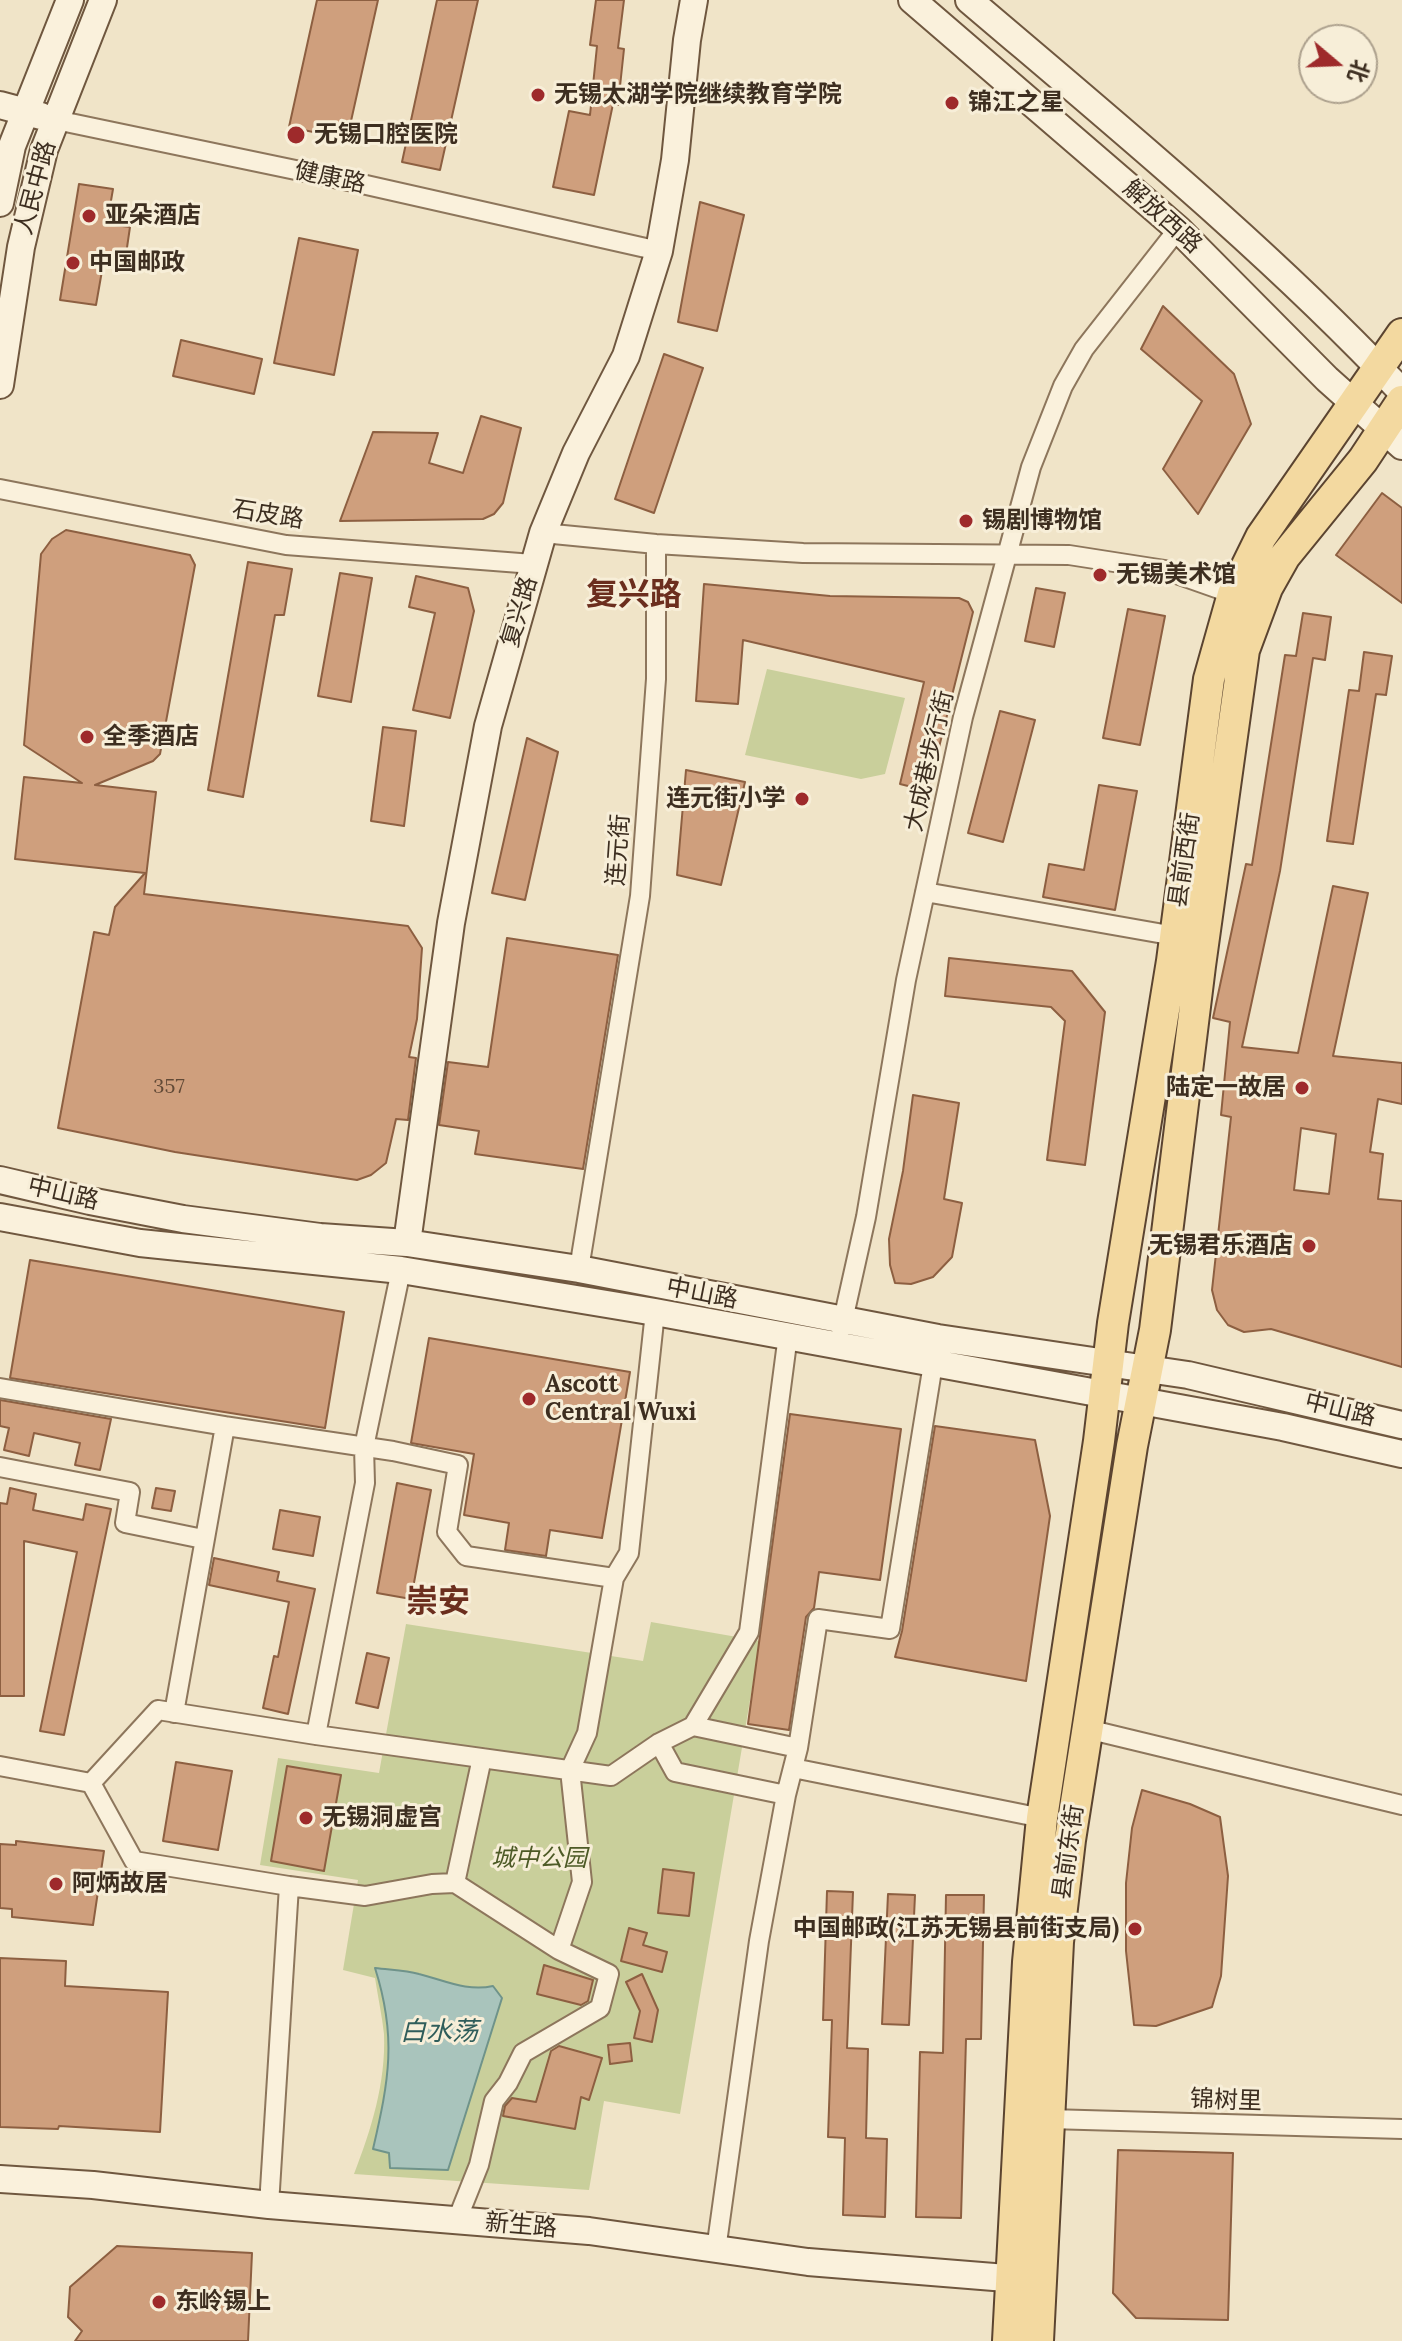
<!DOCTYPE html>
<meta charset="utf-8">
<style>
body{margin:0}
#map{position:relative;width:1402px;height:2341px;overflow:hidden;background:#f0e4c8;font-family:Lora,"Noto Sans SC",serif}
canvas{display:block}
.north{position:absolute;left:1298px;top:24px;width:80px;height:80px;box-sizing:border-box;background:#f7eed8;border:2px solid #ada18e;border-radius:50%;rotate:109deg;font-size:22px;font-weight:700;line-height:32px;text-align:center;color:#3d2e20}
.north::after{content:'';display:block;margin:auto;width:28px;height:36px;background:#9e2a2b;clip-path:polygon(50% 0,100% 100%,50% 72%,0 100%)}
</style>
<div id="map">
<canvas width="1402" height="2341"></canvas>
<div class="north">北</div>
</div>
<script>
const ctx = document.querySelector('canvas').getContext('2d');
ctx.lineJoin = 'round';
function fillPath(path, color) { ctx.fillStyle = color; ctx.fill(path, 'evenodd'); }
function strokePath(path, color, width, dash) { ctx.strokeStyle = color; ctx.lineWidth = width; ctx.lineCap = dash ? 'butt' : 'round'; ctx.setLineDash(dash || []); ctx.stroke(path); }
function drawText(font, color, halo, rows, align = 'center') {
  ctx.font = font + ' Lora,"Noto Sans SC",serif'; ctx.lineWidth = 6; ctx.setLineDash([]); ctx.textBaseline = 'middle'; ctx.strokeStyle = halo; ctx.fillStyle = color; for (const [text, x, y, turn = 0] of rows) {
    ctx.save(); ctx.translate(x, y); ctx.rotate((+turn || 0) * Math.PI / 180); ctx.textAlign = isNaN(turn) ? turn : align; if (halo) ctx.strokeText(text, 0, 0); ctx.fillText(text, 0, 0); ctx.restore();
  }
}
fillPath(new Path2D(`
 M767,669L905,698L885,774L861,779L745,755Z
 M651,1622L760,1641L680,2114L604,2101L589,2190L354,2174C371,2130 386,2083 384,2034C382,2016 378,1997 375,1978L343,1970L358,1880L260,1865L278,1758L379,1773L406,1624L643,1661Z`), '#c9cf9b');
const water = new Path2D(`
 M375,1968C390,1970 405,1970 419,1974C444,1980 467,1992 493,1986L502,1998L448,2170L390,2168L389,2153L373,2149C389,2080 397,2037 375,1968Z`);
fillPath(water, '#a9c4bc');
strokePath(water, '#6f938a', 2);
const building = new Path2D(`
 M317,0H378L347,139L289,127Z
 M437,0H478L440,170L402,162Z
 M596,0H624L618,48L624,49L618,105L613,104L594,195L553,187L569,111L590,115L597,46L590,45Z
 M79,184L113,189L107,224L130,227L124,268L103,265L96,305L60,300Z
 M700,202L744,215L717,331L678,322Z
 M299,238L358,250L334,375L274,363Z
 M1163,306L1234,374L1251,424L1198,514L1163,469L1202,401L1141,349Z
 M181,340L262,359L254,394L173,376Z
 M664,354L703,368L654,513L615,499Z
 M481,416L521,428L503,503L494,514L483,519L340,521L373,432L438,433L429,463L463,473Z
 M1382,493L1402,508V603L1336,555Z
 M66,530L190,555L195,565L160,754L153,761L95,785L156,792L144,894L408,926L422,948L417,1019L409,1057L416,1058L408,1120L396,1119L386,1163L371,1175L357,1180L175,1152L58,1128L94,932L109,935L115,907L145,873L15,859L24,777L82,783L24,745L41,554L52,539Z
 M248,562L292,569L284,615H275L243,797L208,790Z
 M340,573L372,578L351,702L318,696Z
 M416,576L468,588L474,611L450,718L413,710L435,613L409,607Z
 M704,584L830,596L959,598L968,602L973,612L928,791L900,784L924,682L743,640L738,704L696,701Z
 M1036,588L1065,593L1054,647L1025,641Z
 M1128,609L1165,616L1140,745L1103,738Z
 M1303,613L1331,617L1325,660L1313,658L1280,871L1242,1047L1298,1053L1333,886L1368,893L1333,1056L1402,1063V1104L1378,1099L1370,1152L1383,1154L1378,1199L1402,1201V1367L1271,1329L1244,1332L1228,1325L1217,1310L1212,1290L1231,1117L1221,1115L1230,1022L1213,1018L1246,864L1252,865L1285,655L1296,656ZM1301,1128L1336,1134L1329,1194L1294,1190Z
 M1364,652L1392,656L1386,695L1376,694L1353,844L1327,841L1349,690L1359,691Z
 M1000,711L1035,720L1003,842L968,833Z
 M383,727L416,731L404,826L371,821Z
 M527,738L558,752L525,900L492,893Z
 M686,770L745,782L721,885L677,875Z
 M1099,785L1137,791L1115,910L1043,897L1049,864L1084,870Z
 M507,938L618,955L583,1169L475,1154L479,1131L439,1125L448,1062L488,1067Z
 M949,958L1072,971L1105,1012L1085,1165L1047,1160L1065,1021L1051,1007L945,996Z
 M913,1095L959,1103L944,1199L962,1203L952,1257L933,1277L911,1284L895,1283L890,1265L889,1239L903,1171Z
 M30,1260L344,1312L325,1428L10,1378Z
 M429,1338L630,1372L602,1538L550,1530L546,1556L505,1550L509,1523L464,1515L474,1454L411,1443Z
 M0,1400L111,1419L100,1470L75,1465L80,1443L34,1433L29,1456L4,1450L9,1428L0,1426Z
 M790,1414L901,1429L880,1580L819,1572L814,1608L806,1617L789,1730L748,1724Z
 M935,1426L1035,1440L1050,1516L1026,1681L895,1657L902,1631Z
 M397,1483L431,1490L411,1599L377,1593Z
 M10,1488L36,1494L33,1510L83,1520L86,1504L111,1509L64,1735L40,1731L77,1552L24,1541V1696H0V1503L7,1504Z
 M156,1488L175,1491L171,1511L152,1508Z
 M280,1510L320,1517L313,1556L273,1549Z
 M214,1558L279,1572L277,1581L315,1589L288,1714L263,1708L274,1656L278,1657L289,1602L209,1585Z
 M367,1653L389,1658L378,1708L356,1703Z
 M176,1762L232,1771L218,1850L163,1841Z
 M287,1766L341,1775L324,1871L271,1861Z
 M1142,1790L1190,1804L1220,1817L1228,1876L1221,1976L1212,2007L1156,2026L1134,2025L1126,1951V1883L1132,1828Z
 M16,1841L104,1851L93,1925L12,1917V1909L0,1908V1844L16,1845Z
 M663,1869L694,1873L689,1916L658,1913Z
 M827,1891L853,1892L847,2048L868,2049L866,2138L887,2139L885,2217L843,2215L845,2138L828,2137L832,2020H823Z
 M888,1894L915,1895L909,2025L882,2024Z
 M946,1895H984L981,2039H966L961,2218L916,2217L920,2052L943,2053Z
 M629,1928L647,1933L643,1945L667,1952L662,1972L621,1961Z
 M0,1958L66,1961L65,1986L168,1992L160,2132L59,2126L58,2129L0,2127Z
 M544,1965L593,1980L588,2001L581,2005L537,1994Z
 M642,1974L658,2010L652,2042L634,2038L640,2011L626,1982Z
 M630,2043L632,2061L610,2064L608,2045Z
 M559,2046L602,2058L589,2100L581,2097L575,2129L503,2116L505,2106L512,2098L536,2102L551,2051Z
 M1118,2150L1233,2153L1228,2320L1136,2318L1113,2293Z
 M117,2246L252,2253L248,2341H75L82,2331L68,2317L70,2287Z`);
fillPath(building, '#cf9f7d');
strokePath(building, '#8d5f41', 2);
const street = new Path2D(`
 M56,120L353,182L659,251
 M0,489L286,545L533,564
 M543,533L656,544L803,553L1069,555L1165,570L1233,594
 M925,892L1175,936
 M579,1269L640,896L656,679V544
 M841,1329L866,1217L906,980L963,717L1031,467L1063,386L1084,349L1178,229
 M0,1388L225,1426L393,1451L458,1465L447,1532L466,1556L614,1578L629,1553L655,1312
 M0,1467L130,1492L125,1523L203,1539
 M174,1713L225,1426
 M693,1726L749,1632L788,1335
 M1087,1729L1402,1805
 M316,1735L365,1483L364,1447L401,1270
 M0,1766L91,1783L134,1861L289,1886L365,1896L432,1884L455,1883L482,1758
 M793,1768L1042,1818
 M91,1783L158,1710L316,1735L611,1776L659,1743
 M786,1795L675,1772L659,1743L693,1726L798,1748
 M455,1883L559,1950
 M1049,2119L1402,2129
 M269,2205L289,1886
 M457,2220L479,2165L494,2101L508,2083L523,2053L600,2008L609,1974L559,1950L582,1882L570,1770L587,1733L614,1578
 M716,2250L759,1941L786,1795L798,1748L818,1619L890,1629L933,1364`);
const secondary = new Path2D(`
 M912,0L1178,229L1327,379L1402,446
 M969,0C1117,126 1268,250 1402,392
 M0,105L41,116
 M0,203L12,146L70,0
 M0,385L21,247L44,150L103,0
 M0,1180L90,1201L183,1219L320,1237L407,1243L579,1269L938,1338L1188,1375L1402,1425
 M0,1217L140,1243L401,1270L655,1312L1283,1427L1402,1454
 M407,1243L451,923L488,726L543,533L576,453L626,356L659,251L675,160L687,40L694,0
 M0,2179L93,2185L269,2205L589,2231L808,2262L1031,2280`);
const primary = new Path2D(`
 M1008,2341L1028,1962L1042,1818L1099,1441L1113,1323L1172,961L1209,679L1233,594L1261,537L1402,334
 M1038,2341L1058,1942L1070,1840L1132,1446L1155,1330L1200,966L1244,650L1267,588L1285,556L1363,460L1402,401`);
strokePath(street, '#8d765c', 22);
strokePath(secondary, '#6f573f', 30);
strokePath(primary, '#5b4430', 34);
strokePath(street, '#faf1dc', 18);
strokePath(secondary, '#faf1dc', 26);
strokePath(primary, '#f3d9a0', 30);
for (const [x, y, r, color] of [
 [538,95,8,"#9e2a2b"],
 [952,103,8,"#9e2a2b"],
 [296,135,10,"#9e2a2b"],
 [89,216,8,"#9e2a2b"],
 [73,263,8,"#9e2a2b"],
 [966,521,8,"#9e2a2b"],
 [1100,575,8,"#9e2a2b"],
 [87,737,8,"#9e2a2b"],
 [802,799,8,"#9e2a2b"],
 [1302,1088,8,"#9e2a2b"],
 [1309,1246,8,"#9e2a2b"],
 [529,1399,8,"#9e2a2b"],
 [306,1818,8,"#9e2a2b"],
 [56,1884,8,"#9e2a2b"],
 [1135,1929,8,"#9e2a2b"],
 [159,2302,8,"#9e2a2b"]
]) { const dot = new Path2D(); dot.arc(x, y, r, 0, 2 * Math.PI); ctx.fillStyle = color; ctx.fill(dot); strokePath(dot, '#f7eed8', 3); }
drawText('20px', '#624a37', null, [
 ["357",169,1087]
]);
drawText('bold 24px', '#3d2e20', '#f7eed8', [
 ["无锡太湖学院继续教育学院",554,95],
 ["锦江之星",968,103],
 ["无锡口腔医院",314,135],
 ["亚朵酒店",105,216],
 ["中国邮政",89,263],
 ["锡剧博物馆",982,521],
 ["无锡美术馆",1116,575],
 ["全季酒店",103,737],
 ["连元街小学",786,799,"right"],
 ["陆定一故居",1286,1088,"right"],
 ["无锡君乐酒店",1293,1246,"right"],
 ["Ascott",545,1385],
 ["Central Wuxi",545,1413],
 ["无锡洞虚宫",322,1818],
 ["阿炳故居",72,1884],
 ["中国邮政(江苏无锡县前街支局)",1119,1929,"right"],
 ["东岭锡上",175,2302]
], 'left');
drawText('24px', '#3d2e20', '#f7eed8', [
 ["健康路",330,178,12],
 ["人民中路",36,188,-75],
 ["解放西路",1162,217,42],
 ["石皮路",268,515,9],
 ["复兴路",520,612,-74],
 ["大成巷步行街",930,761,-77],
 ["连元街",619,850,-86],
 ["县前西街",1185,860,-82],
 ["中山路",63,1194,13],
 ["中山路",702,1294,11],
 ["中山路",1340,1410,14],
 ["县前东街",1069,1852,-82],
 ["锦树里",1226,2101,2],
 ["新生路",521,2226,5]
]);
drawText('italic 24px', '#4d5a26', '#f7eed8', [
 ["城中公园",539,1859]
]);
drawText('italic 26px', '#2f5d5a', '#f7eed8', [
 ["白水荡",439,2033]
]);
drawText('bold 32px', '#6b2e1e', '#f7eed8', [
 ["复兴路",634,596],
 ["崇安",438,1603]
]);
</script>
